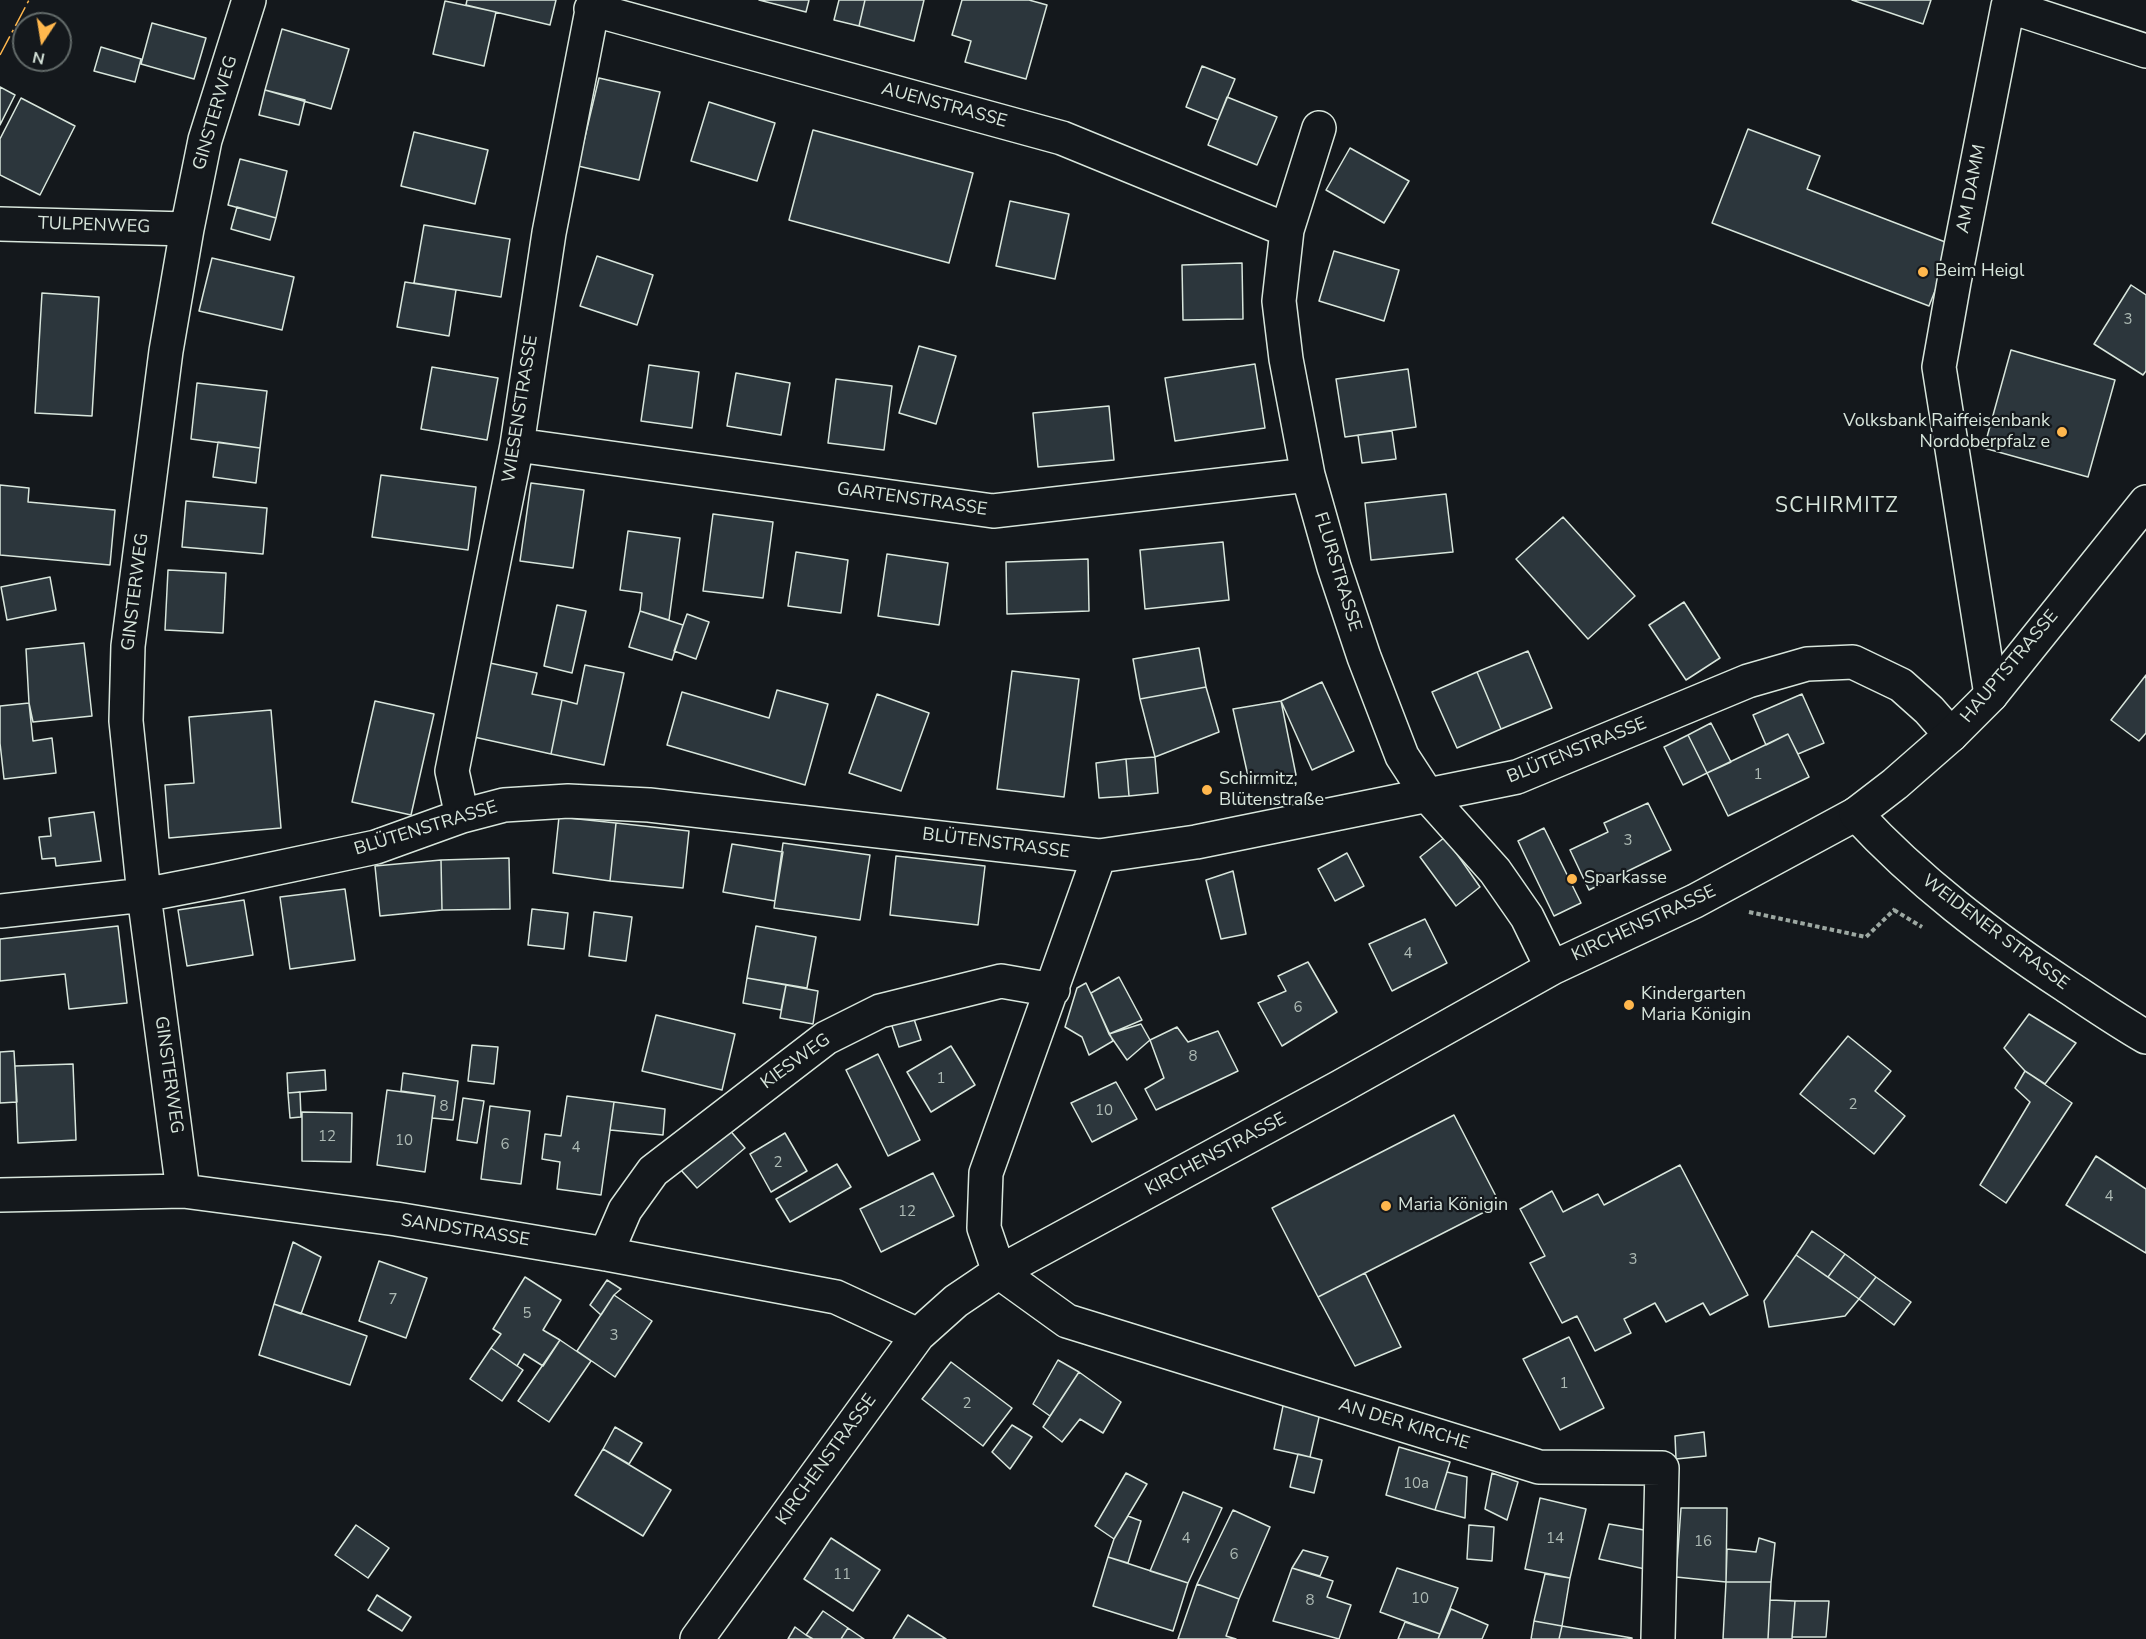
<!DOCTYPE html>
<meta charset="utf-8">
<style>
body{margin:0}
#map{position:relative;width:2146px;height:1639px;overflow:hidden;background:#14181c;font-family:"Nunito Sans",sans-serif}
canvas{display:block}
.north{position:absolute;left:12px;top:12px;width:60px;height:60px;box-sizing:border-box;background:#14181c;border:2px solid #626a69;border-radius:50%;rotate:192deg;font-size:16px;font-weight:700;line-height:24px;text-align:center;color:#d8e6dc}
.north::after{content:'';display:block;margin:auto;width:21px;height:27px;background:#ffb74d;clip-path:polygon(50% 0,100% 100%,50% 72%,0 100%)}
</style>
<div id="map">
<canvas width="2146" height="1639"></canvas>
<div class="north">N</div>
</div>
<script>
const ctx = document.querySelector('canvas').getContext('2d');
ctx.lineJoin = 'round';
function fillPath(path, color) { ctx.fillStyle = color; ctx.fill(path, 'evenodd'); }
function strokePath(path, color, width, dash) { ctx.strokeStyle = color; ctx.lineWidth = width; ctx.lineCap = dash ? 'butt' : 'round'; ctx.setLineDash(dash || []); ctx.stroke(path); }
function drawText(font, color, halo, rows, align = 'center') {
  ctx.font = font + ' "Nunito Sans",sans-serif'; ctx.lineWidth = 4.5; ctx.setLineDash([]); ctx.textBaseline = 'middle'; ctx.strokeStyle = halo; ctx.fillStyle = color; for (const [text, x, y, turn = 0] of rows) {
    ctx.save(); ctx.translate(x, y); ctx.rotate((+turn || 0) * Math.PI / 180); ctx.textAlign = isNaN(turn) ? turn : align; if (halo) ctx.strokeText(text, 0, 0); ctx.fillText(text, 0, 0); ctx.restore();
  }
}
const building = new Path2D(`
 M467,0H556L550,25L466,5Z
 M759,0H809L806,12Z
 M839,0H865L859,26L834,20Z
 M865,0H924L914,41L859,26Z
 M962,0H1029L1047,5L1026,79L965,62L971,41L952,35Z
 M1852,0H1931L1923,24Z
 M445,1L496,12L484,66L433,54Z
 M152,23L206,38L194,79L141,64Z
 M282,29L349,49L331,109L265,90Z
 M101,47L141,59L135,82L94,71Z
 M1202,66L1235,79L1218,120L1186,107Z
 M599,78L660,92L639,180L578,166Z
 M0,87L15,95L0,125Z
 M265,90L305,100L299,125L259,115Z
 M1227,97L1277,117L1257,165L1208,145Z
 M21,98L75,126L40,195L0,175V139Z
 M709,102L775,123L757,181L691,161Z
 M1748,129L1820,156L1807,189L1953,245L1929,306L1712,223Z
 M813,130L973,173L949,263L789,220Z
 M414,132L488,150L475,204L401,186Z
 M1350,148L1409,181L1384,223L1326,190Z
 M240,159L287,171L276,218L228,205Z
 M1010,201L1069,214L1055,279L996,266Z
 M237,207L276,218L270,240L231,229Z
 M424,225L510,239L501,297L414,283Z
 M1334,251L1399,270L1384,321L1319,301Z
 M597,256L653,275L637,325L580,306Z
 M212,258L294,277L282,330L199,311Z
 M1242,263L1243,319L1183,320L1182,265Z
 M405,282L456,290L449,336L397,327Z
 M2131,285L2146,295V371L2143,375L2094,344Z
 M42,293L99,297L92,416L35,413Z
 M919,346L956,356L936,424L899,413Z
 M2011,350L2115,380L2088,477L1984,448Z
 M1255,364L1265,428L1175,441L1165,378Z
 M649,365L699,372L692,428L641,421Z
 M432,367L498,378L487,440L421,429Z
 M1408,369L1416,427L1345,437L1336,379Z
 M736,373L790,383L781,435L727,426Z
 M836,379L892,386L884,450L828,443Z
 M197,383L267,391L260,448L191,439Z
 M1109,406L1114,460L1038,467L1033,413Z
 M1392,431L1396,459L1362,463L1358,435Z
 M218,442L260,448L256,483L213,477Z
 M381,475L476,487L468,550L372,537Z
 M531,483L584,490L573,568L520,561Z
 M0,485L29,488L28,502L115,510L110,565L0,555Z
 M1446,494L1453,552L1371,560L1365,503Z
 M186,501L267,508L263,554L182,547Z
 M713,514L773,522L763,598L703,591Z
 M1563,517L1635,596L1588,639L1516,559Z
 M628,531L680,538L669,620L640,611L642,593L620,590Z
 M1223,542L1229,600L1145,609L1140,550Z
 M796,552L848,560L841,613L788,606Z
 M887,554L948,563L939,625L878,616Z
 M1088,559L1089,611L1007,614L1006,562Z
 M168,570L226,573L223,633L165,630Z
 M50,577L56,610L7,620L1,587Z
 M1684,602L1720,658L1686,680L1649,625Z
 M557,605L586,611L572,673L544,666Z
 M640,611L683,625L672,660L629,647Z
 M687,614L709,622L696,659L674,651Z
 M84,643L92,716L33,722L29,703L26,649Z
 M1199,648L1206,687L1140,699L1133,659Z
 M1528,651L1552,708L1501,729L1477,672Z
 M490,663L537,673L532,694L562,700L551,754L474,737Z
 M585,665L624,673L604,765L551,754L562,700L577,704Z
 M1012,671L1079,679L1064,797L997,789Z
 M1477,672L1501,729L1457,748L1432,692Z
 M2146,675V733L2139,741L2111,720Z
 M1322,682L1354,751L1312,770L1281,701Z
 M1206,687L1219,732L1155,757L1140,699Z
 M777,690L828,704L805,785L667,745L682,692L769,718Z
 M877,694L929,713L901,791L849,773Z
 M1802,694L1824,743L1798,754L1788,734L1766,745L1753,715Z
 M375,701L434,714L411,815L352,802Z
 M1281,701L1296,775L1250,785L1233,709Z
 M29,703L33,741L52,738L56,773L4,779L0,743V706Z
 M271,710L281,828L169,838L165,785L194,783L189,717Z
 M1711,723L1731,762L1707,773L1688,735Z
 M1788,734L1809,777L1728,816L1707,773Z
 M1688,735L1707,773L1683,785L1664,747Z
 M1155,757L1158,793L1129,796L1126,759Z
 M1126,759L1129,796L1099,798L1096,763Z
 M1648,803L1671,850L1589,890L1570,850L1608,832L1604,823Z
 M94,812L101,861L56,866L55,858L42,859L39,837L51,836L49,818Z
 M559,817L616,823L610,881L553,873Z
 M616,823L689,831L683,888L610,881Z
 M1544,828L1581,903L1554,916L1518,841Z
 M1445,837L1480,887L1456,906L1420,857Z
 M783,843L870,855L860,920L774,908Z
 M732,844L783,852L775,901L723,892Z
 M1347,853L1364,886L1335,901L1318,869Z
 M896,856L985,866L978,925L890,915Z
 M509,858L510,909L442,910L441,860Z
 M441,860L442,910L380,916L375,866Z
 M1233,871L1246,934L1221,939L1206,880Z
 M345,889L355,960L290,969L280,897Z
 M244,900L253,955L187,966L178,910Z
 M532,909L568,913L564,949L528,945Z
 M594,912L632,917L626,961L589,956Z
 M1425,919L1447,963L1392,991L1369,944Z
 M118,926L127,1003L69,1009L65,974L0,981V939Z
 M756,926L816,937L807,988L747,978Z
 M1308,962L1337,1012L1282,1046L1258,1003L1286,991L1278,976Z
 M1119,977L1142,1020L1109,1034L1091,993Z
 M747,978L786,985L781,1010L743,1003Z
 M1086,983L1113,1041L1089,1055L1082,1037L1065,1027L1077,988Z
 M786,985L818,991L813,1024L780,1018Z
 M2029,1014L2076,1043L2045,1084L2025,1071L2004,1048Z
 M656,1015L735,1034L722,1090L642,1071Z
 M913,1016L921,1040L899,1047L891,1023Z
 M1141,1024L1150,1040L1127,1060L1109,1034Z
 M1177,1027L1188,1042L1218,1031L1238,1071L1156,1110L1145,1089L1164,1078L1150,1040Z
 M1848,1036L1891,1071L1875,1091L1905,1116L1874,1154L1800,1094Z
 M472,1045L498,1047L494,1084L468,1081Z
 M951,1046L975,1085L931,1112L907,1072Z
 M14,1051L17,1102L0,1103V1052Z
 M878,1054L920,1140L888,1156L846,1070Z
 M73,1064L76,1140L18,1143L15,1066Z
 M325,1070L326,1090L288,1093L287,1073Z
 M2025,1071L2072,1103L2006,1203L1980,1185L2030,1102L2015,1088Z
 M403,1073L458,1081L453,1120L432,1118L435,1096L401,1091Z
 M1116,1082L1137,1119L1092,1142L1071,1103Z
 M387,1090L435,1096L425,1172L377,1165Z
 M300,1092L301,1117L290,1118L288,1093Z
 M567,1096L614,1102L601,1195L557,1189L560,1162L542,1159L545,1134L561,1136Z
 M463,1098L484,1101L477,1143L457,1140Z
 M614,1102L665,1109L663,1135L610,1130Z
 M490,1106L530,1111L521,1184L481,1179Z
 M302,1112L352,1113L351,1162L302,1161Z
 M1454,1115L1500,1204L1318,1297L1272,1208Z
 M728,1128L745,1148L697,1188L680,1169Z
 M785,1133L807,1171L771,1192L750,1154Z
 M2096,1156L2146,1189V1253L2066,1205Z
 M837,1164L851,1187L790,1222L776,1199Z
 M1680,1165L1748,1295L1710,1315L1703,1303L1666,1322L1655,1303L1624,1319L1631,1333L1595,1351L1577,1316L1562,1323L1530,1263L1545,1256L1520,1209L1552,1191L1563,1212L1598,1194L1604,1205Z
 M933,1173L954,1216L881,1252L860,1209Z
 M1812,1231L1845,1254L1828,1277L1796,1255Z
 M293,1242L321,1257L301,1314L274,1304Z
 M1845,1254L1876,1277L1859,1299L1828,1277Z
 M1796,1255L1859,1299L1845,1316L1769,1327L1764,1301Z
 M379,1261L427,1278L406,1338L359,1321Z
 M1365,1273L1401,1347L1355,1366L1318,1297Z
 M525,1277L561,1300L543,1330L560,1340L543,1366L524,1354L517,1366L491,1348L501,1334L493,1329Z
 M1876,1277L1911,1302L1894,1325L1859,1299Z
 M607,1280L621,1289L614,1295L601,1315L590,1305Z
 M614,1295L652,1321L615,1377L577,1351Z
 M274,1304L367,1336L350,1385L259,1355Z
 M1569,1337L1604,1408L1560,1430L1523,1359Z
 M560,1340L591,1361L549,1422L518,1401Z
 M491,1348L523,1370L502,1401L470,1379Z
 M1058,1360L1079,1372L1050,1416L1033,1404Z
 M951,1362L1012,1408L983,1446L922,1399Z
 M1079,1372L1121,1402L1103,1433L1080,1419L1062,1442L1043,1427Z
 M1283,1406L1320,1413L1310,1457L1274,1449Z
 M1012,1425L1032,1437L1010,1469L992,1452Z
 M615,1427L642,1443L629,1464L603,1449Z
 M1704,1432L1706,1456L1676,1459L1675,1436Z
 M1399,1447L1450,1462L1435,1510L1386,1495Z
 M603,1449L671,1490L643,1536L575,1495Z
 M1298,1454L1322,1460L1314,1493L1290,1487Z
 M1447,1472L1467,1477L1465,1518L1435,1510Z
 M1126,1473L1147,1484L1114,1539L1095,1526Z
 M1492,1473L1518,1482L1507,1520L1485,1509Z
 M1183,1492L1222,1508L1188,1583L1150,1571Z
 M1540,1498L1586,1509L1570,1578L1525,1569Z
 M1681,1508H1727L1726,1582L1676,1577Z
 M1233,1510L1270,1527L1239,1599L1197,1584Z
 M1128,1516L1141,1521L1128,1563L1108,1557L1114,1539Z
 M1609,1524L1650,1531L1645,1569L1599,1559Z
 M356,1525L389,1548L368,1578L335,1555Z
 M1469,1525L1494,1527L1492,1561L1467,1559Z
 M831,1538L880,1570L853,1611L804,1579Z
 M1759,1538L1775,1543L1771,1582H1726L1727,1549L1756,1552Z
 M1303,1550L1328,1557L1320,1576L1292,1568Z
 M1108,1557L1188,1583L1173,1631L1093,1606Z
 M1292,1568L1333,1581L1327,1597L1351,1605L1339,1639L1273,1621Z
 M1397,1568L1458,1588L1440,1634L1380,1612Z
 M1545,1574L1570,1578L1562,1626L1534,1621Z
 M1726,1582H1771L1768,1639H1723Z
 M1197,1584L1239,1599L1226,1636L1236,1639H1178Z
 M377,1595L411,1617L402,1631L368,1610Z
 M1770,1600L1795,1601L1792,1639H1768Z
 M1795,1601H1829L1826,1637H1792Z
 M1451,1609L1488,1625L1482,1639H1438Z
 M823,1611L848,1628L841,1639H813L806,1635Z
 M908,1615L946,1639H893Z
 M1534,1621L1562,1626L1559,1639H1531Z
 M1405,1622L1440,1634L1438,1639H1398Z
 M1562,1626L1632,1638V1639H1559Z
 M795,1627L806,1635L813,1639H788Z
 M848,1628L864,1639H841Z`);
fillPath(building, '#2c363c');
strokePath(building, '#d8e6dc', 1.5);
const minor = new Path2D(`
 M591,9L1062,138L1287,230
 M1319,128L1287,230L1279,301L1286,359L1308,475L1334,567L1364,657L1402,756L1428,796L1495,871L1527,917L1552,968
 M0,224L187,229
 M517,445L993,511L1308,475
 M1991,695L1939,367L1954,282L2008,6L2146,51
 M462,816L452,771L517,445L549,233L594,0
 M1099,856L986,1173L984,1228L999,1272L1067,1321L1539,1467L1662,1468L1658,1639
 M0,911L144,895L216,881L376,847L462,816L504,805L568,801L649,805L1099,856L1196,842L1517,777L1748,681L1807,664L1853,662L1901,685L1929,710L1951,735
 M183,1191L144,895L126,721L128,646L166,351L187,229L205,140L249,0
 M0,1195L183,1191L396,1219L606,1254L836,1297L918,1335
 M606,1254L625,1210L653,1171L826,1038L880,1011L1001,981L1053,990
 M697,1639L918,1335L956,1301L999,1272L1340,1087L1552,968L1695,901L1856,814`);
const tertiary = new Path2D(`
 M2146,502L1991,695L1951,735L1895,784L1856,814C1918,881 1989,935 2065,985C2092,1003 2118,1021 2146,1037`);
strokePath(minor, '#d8e6dc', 36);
strokePath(tertiary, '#d8e6dc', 36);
strokePath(new Path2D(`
 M1894,910L1922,927
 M1749,912L1866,937L1895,909`), '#9da8a2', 4, [4.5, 3]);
strokePath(minor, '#14181c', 33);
strokePath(tertiary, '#14181c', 33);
strokePath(new Path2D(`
 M0,55L29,0`), '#ffb74d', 1.5, [21, 4.5, 3, 4.5]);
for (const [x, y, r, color] of [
 [1923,272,6,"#ffb74d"],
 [2062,432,6,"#ffb74d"],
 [1207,790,6,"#ffb74d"],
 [1572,879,6,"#ffb74d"],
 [1629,1005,6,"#ffb74d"],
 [1386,1206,6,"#ffb74d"]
]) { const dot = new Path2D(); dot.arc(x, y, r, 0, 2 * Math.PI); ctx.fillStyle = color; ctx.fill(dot); strokePath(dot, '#14181c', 2); }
drawText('15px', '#adbab4', null, [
 ["3",2128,320],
 ["1",1758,775],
 ["3",1628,841],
 ["4",1408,954],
 ["6",1298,1008],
 ["8",1193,1057],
 ["1",941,1079],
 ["2",1853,1105],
 ["8",444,1107],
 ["10",1104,1111],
 ["12",327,1137],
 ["10",404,1141],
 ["6",505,1145],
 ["4",576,1148],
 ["2",778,1163],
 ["4",2109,1197],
 ["12",907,1212],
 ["3",1633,1260],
 ["7",393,1300],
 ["5",527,1314],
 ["3",614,1336],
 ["1",1564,1384],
 ["2",967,1404],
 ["10a",1416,1484],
 ["4",1186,1539],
 ["14",1555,1539],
 ["16",1703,1542],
 ["6",1234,1555],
 ["11",842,1575],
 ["10",1420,1599],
 ["8",1310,1601]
]);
drawText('18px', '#d8e6dc', '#14181c', [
 ["AUENSTRASSE",944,106,15],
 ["GINSTERWEG",216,113,-74],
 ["AM DAMM",1972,189,-79],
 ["TULPENWEG",94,226,2],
 ["WIESENSTRASSE",521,409,-81],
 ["GARTENSTRASSE",912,500,8],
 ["FLURSTRASSE",1337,572,73],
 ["GINSTERWEG",136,592,-83],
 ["HAUPTSTRASSE",2010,667,-50],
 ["BLÜTENSTRASSE",1577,751,-22],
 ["BLÜTENSTRASSE",426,829,-17],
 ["BLÜTENSTRASSE",996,844,7],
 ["KIRCHENSTRASSE",1644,924,-25],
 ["WEIDENER STRASSE",1995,933,37],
 ["KIESWEG",796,1062,-36],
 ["GINSTERWEG",168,1075,82],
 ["KIRCHENSTRASSE",1216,1155,-28],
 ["SANDSTRASSE",465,1231,9],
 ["AN DER KIRCHE",1404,1425,17],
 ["KIRCHENSTRASSE",827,1460,-54]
]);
drawText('18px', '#d8e6dc', '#14181c', [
 ["Beim Heigl",1935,272],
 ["Volksbank Raiffeisenbank",2050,422,"right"],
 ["Nordoberpfalz e",2050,443,"right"],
 ["Schirmitz,",1219,780],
 ["Blütenstraße",1219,801],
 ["Sparkasse",1584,879],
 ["Kindergarten",1641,995],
 ["Maria Königin",1641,1016],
 ["Maria Königin",1398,1206]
], 'left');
ctx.letterSpacing = '1.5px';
drawText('21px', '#d8e6dc', '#14181c', [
 ["SCHIRMITZ",1837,507]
]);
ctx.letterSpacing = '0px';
</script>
